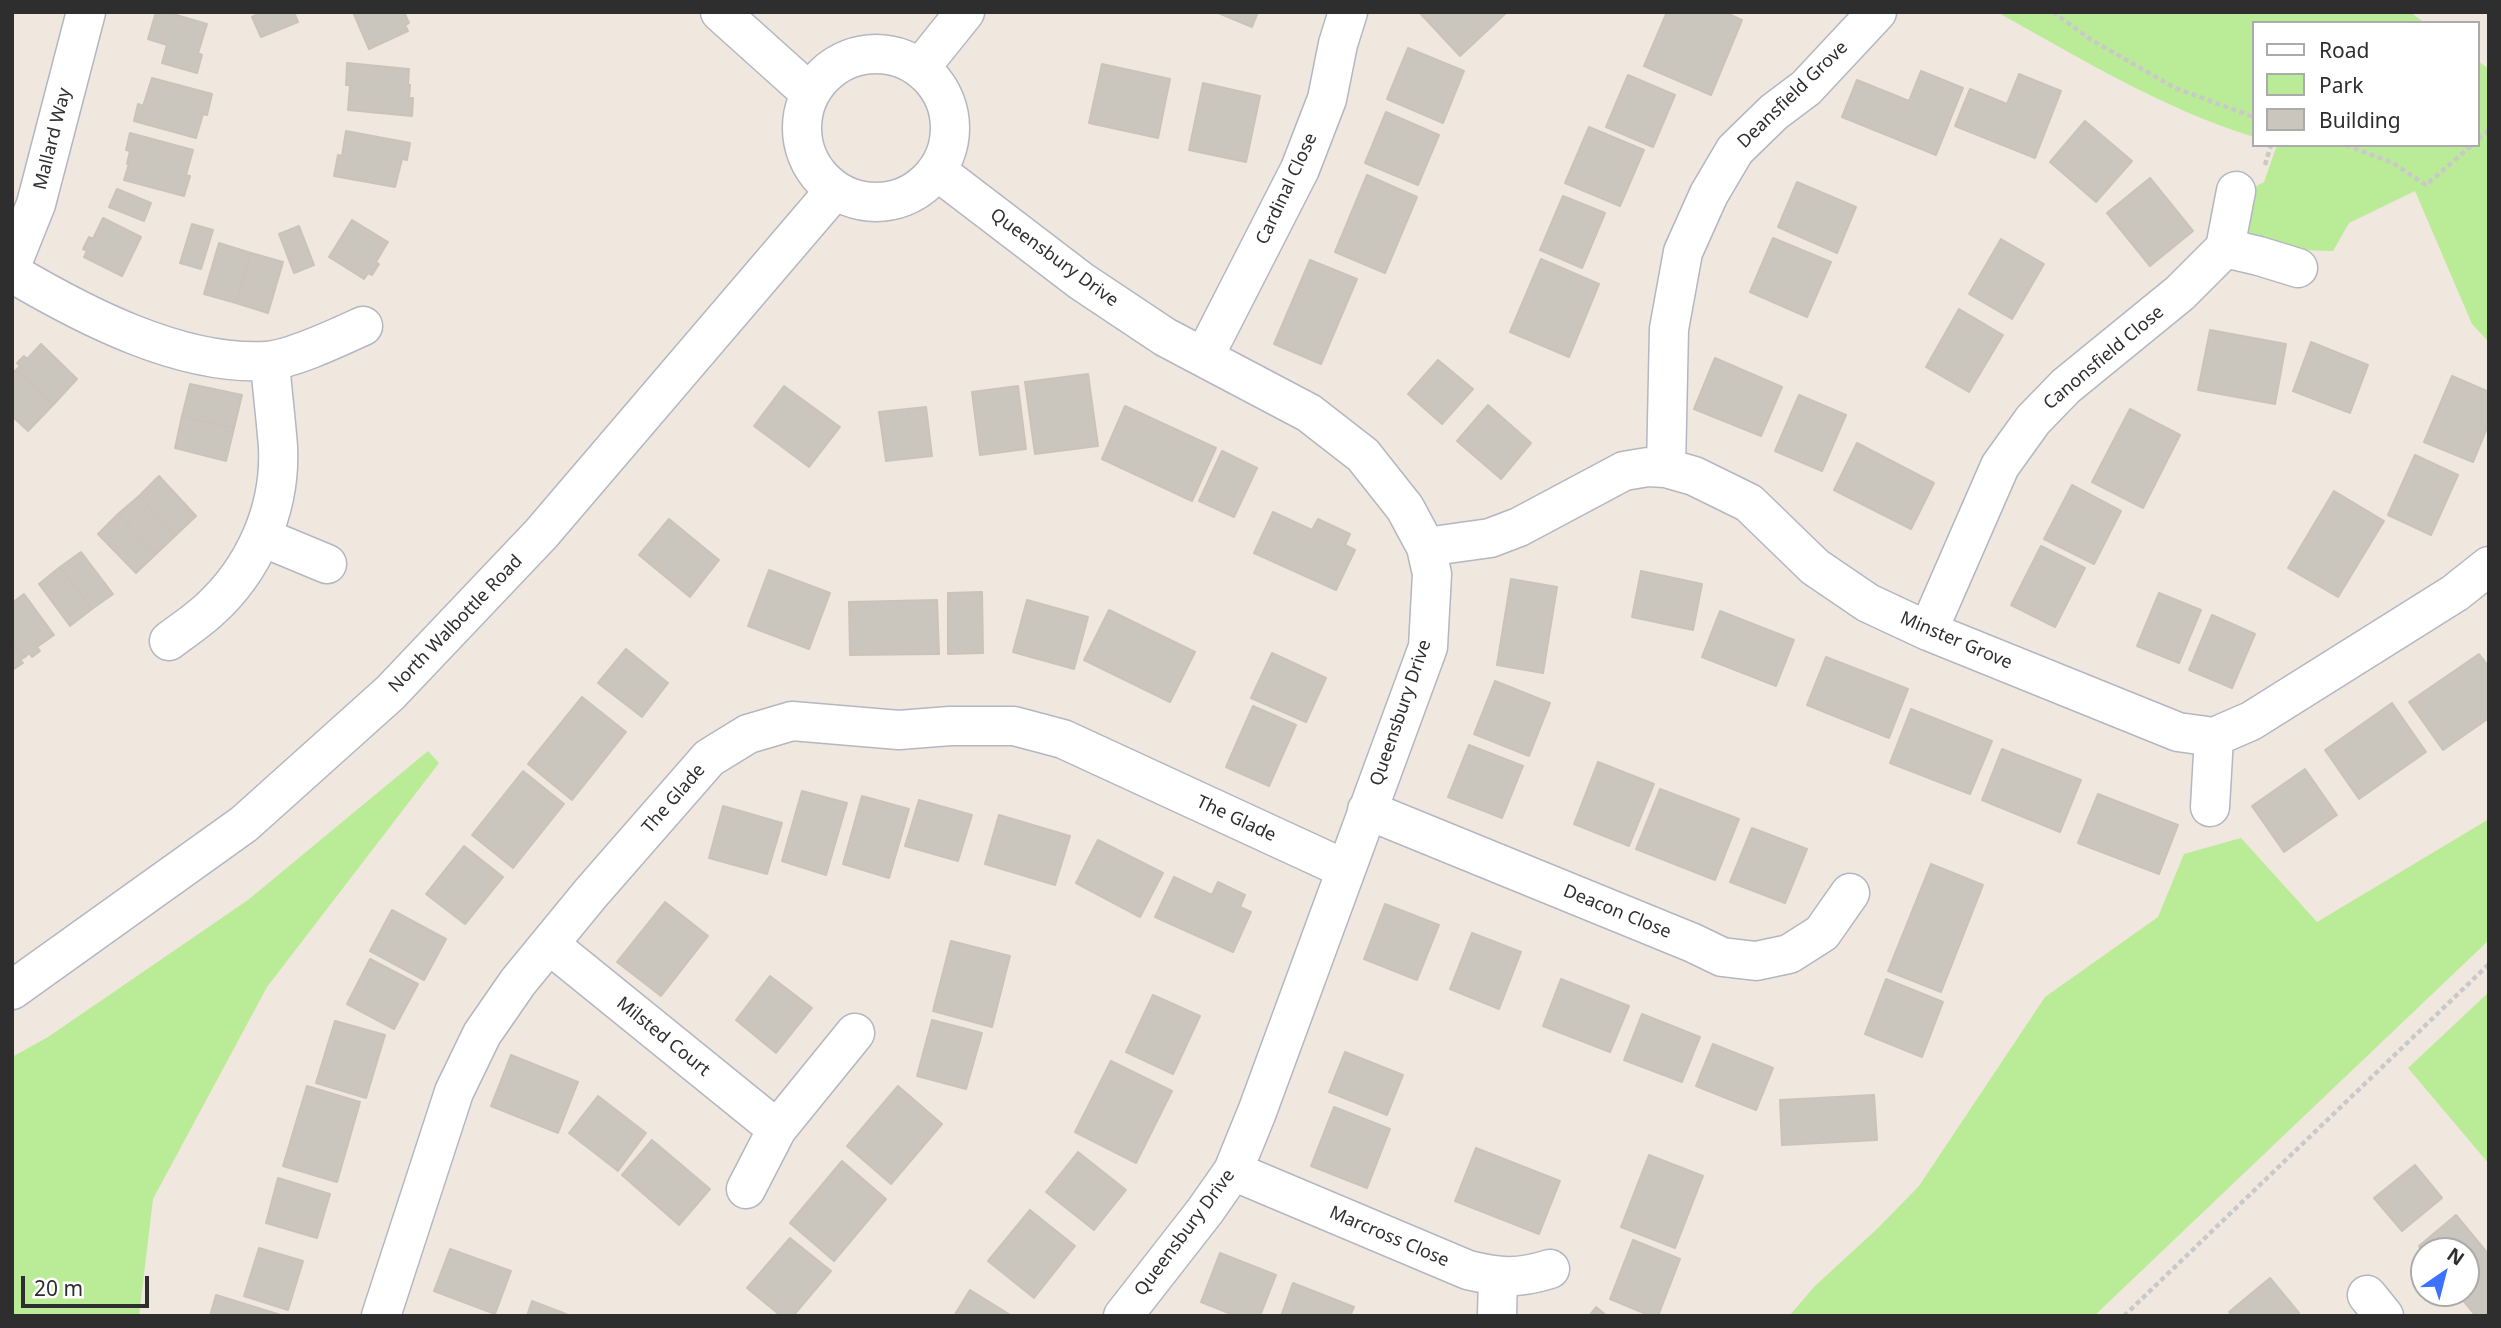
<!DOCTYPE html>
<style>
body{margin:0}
#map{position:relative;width:2501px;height:1328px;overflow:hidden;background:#f0e7df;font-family:"Noto Sans",sans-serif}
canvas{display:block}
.frame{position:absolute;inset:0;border:14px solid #2e2e2e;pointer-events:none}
.legend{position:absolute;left:2252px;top:21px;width:228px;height:126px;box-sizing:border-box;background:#fff;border:2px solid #ababab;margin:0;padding:9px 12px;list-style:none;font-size:21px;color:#2e2e2e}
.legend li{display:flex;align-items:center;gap:14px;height:35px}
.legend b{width:35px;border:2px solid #ababab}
.north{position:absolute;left:2410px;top:1237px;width:70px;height:70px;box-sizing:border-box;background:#fff;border:2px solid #ababab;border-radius:50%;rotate:35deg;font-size:19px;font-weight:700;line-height:28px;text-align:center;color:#2e2e2e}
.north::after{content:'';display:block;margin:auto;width:24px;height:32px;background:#3d71ff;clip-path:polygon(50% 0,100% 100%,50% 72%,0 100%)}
.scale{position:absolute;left:21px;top:1276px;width:128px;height:32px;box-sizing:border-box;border:4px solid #2e2e2e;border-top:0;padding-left:9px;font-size:21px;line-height:24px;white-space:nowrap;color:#2e2e2e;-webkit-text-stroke:5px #fff;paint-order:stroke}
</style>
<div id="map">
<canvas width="2501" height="1328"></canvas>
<div class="frame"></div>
<ul class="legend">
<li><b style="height:9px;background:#fff"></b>Road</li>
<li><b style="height:19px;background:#baeb97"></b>Park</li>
<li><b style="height:19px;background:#cbc6bd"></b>Building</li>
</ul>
<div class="north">N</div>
<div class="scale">20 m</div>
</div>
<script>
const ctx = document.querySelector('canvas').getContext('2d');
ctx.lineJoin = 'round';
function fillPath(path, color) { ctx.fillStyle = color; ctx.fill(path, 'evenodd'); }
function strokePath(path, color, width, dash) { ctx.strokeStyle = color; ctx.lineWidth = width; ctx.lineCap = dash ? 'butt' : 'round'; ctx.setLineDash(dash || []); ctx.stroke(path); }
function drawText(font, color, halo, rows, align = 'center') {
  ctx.font = font + ' "Noto Sans",sans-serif'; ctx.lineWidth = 5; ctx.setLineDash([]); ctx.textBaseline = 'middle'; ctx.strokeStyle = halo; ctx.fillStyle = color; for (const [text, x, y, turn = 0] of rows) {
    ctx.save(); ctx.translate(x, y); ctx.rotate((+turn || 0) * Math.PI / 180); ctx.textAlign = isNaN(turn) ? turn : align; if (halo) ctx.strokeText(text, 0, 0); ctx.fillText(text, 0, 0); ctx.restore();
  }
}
fillPath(new Path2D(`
 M1997,12H2410L2425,23H2254V137C2163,109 2080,58 1997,12Z
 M2478,61L2489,69V342L2472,324L2415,191L2349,223L2333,251L2261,249L2232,244L2240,195L2264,182L2277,145H2478Z
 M428,751L439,763L267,987L153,1199L139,1316H12V1057L48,1037L248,900Z
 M2489,819V940L2094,1316H1789L1815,1286L1878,1228L1919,1186L2045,997L2158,917L2184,854L2241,838L2317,922Z
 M2489,992V1164L2408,1068Z`), '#baeb97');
const building = new Path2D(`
 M156,12H166L207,24L198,53L202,55L197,73L162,63L167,45L148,39Z
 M262,12H294L298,22L261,37L252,17Z
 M353,12H404L409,23L405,25L408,31L369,49Z
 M1216,12H1258L1252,27Z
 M1419,12H1507L1460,56Z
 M1667,12H1724L1742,20L1711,95L1644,66Z
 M1408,48L1464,71L1443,123L1387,99Z
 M347,63L409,69L408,85H410L409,98H413L412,116L348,110L350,85H346Z
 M1102,64L1170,79L1158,138L1089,123Z
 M1921,71L1963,88L1936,155L1842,117L1857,80L1909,101Z
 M2019,74L2061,91L2035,158L1955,126L1970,89L2007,104Z
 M1628,75L1675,95L1653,147L1606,127Z
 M152,78L212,94L207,115L203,114L196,138L134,121L138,104L143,106Z
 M1203,83L1260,96L1246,162L1189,150Z
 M1386,112L1439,135L1418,185L1365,163Z
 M2085,121L2132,161L2096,202L2050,162Z
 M1589,127L1644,150L1620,206L1565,183Z
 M346,131L410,143L407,160L402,159L395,187L334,176L338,155L342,156Z
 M130,133L193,150L186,175L190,176L184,196L124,180L129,164H127L130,151L126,150Z
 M1367,175L1417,197L1385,273L1335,252Z
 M2150,178L2193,231L2150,266L2107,213Z
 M1797,182L1856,207L1837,253L1778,227Z
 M117,189L151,203L144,221L109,207Z
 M1563,196L1605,213L1582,268L1540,250Z
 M103,218L141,237L122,276L84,257L87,251L83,249L89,237L93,239Z
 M352,220L388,242L376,262L379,264L372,275L368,273L364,279L329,257Z
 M192,224L213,230L201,269L180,263Z
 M299,226L314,265L294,273L279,234Z
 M1773,238L1831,262L1807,317L1750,292Z
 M2001,239L2044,264L2012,319L1969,294Z
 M219,243L251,253L236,303L204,294Z
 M251,253L283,262L268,313L236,303Z
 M1541,259L1599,284L1569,357L1510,332Z
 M1310,260L1357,279L1321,364L1274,344Z
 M1959,309L2003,335L1969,392L1926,367Z
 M2210,330L2286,344L2275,404L2198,390Z
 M2311,342L2368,365L2350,413L2293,391Z
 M41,344L77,379L53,405L16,370L20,366L17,363L24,356L27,359Z
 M1715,358L1782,387L1761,436L1694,409Z
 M1438,360L1473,389L1442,424L1408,394Z
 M16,370L53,405L28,431L12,416V374Z
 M1088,374L1098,446L1035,454L1025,382Z
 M2452,376L2489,392V423L2473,462L2424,442Z
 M190,384L242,395L234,428L182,416Z
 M784,386L840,427L809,467L754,426Z
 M1018,386L1026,449L980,455L972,392Z
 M1799,395L1846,415L1822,471L1775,451Z
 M1488,405L1531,443L1501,479L1457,441Z
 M1125,406L1216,448L1192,501L1102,459Z
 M926,407L932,456L886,461L879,412Z
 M2130,409L2180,435L2143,508L2092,482Z
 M182,416L234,428L226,461L175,448Z
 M1857,443L1934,483L1911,529L1834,490Z
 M1222,451L1257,468L1234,517L1199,501Z
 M2415,455L2458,475L2431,535L2388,515Z
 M159,476L196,516L176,535L139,496Z
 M2072,485L2121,511L2094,564L2044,539Z
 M2334,491L2384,521L2338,597L2288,568Z
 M139,496L176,535L156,554L118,514Z
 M1273,512L1312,530L1318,519L1350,534L1345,545L1355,550L1336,590L1254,553Z
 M118,514L156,554L136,573L98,534Z
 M669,519L719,560L690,597L639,555Z
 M2041,546L2085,568L2055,627L2011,605Z
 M81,552L113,594L92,609L60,567Z
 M60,567L92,609L70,626L39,584Z
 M769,570L830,593L809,649L748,626Z
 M1641,571L1702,584L1693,630L1632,617Z
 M1511,579L1557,587L1543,673L1497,665Z
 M982,592L983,653L948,654V593Z
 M2159,593L2201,610L2179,663L2137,646Z
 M24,594L54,635L37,647L40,651L32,657L29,653L25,657L12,640V603Z
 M937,600L939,654L850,655L849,602Z
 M1027,600L1088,617L1074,669L1013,652Z
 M1109,610L1195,652L1170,702L1084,660Z
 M1720,611L1794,640L1776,686L1702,657Z
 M2212,615L2255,634L2232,688L2189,670Z
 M12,640L25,657L20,660L23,663L14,669L12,666Z
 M626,649L668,683L642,717L598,683Z
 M1272,653L1326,678L1306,722L1251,698Z
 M2479,654L2489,667V718L2443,750L2409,702Z
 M1826,657L1908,689L1889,738L1807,705Z
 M1495,681L1550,703L1529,756L1474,734Z
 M582,697L626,732L572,800L528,764Z
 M2392,703L2426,752L2359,799L2325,750Z
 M1253,706L1296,725L1269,786L1226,767Z
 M1911,709L1992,741L1970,794L1890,763Z
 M1469,745L1523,766L1502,818L1448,797Z
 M2002,749L2081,780L2060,832L1982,800Z
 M1598,762L1654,784L1629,846L1574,824Z
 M2305,769L2337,815L2284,852L2252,806Z
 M523,771L564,804L513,868L472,835Z
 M1660,789L1739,819L1715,880L1636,849Z
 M802,791L847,803L826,875L782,861Z
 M2098,794L2178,825L2159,874L2078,843Z
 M862,796L909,809L889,878L843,864Z
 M919,800L972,815L958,861L905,846Z
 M723,806L782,823L767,874L709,858Z
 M999,815L1070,836L1055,885L985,864Z
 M1752,828L1807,849L1785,903L1730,882Z
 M1098,840L1163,873L1140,917L1076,883Z
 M464,846L503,877L465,924L426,894Z
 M1931,864L1983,885L1941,992L1888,971Z
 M1174,877L1212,895L1218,882L1245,895L1240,907L1251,912L1233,952L1155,917Z
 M665,902L708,936L661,996L617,962Z
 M1385,904L1439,925L1417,980L1364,959Z
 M392,910L446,939L424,980L370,951Z
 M1472,933L1521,952L1499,1009L1450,989Z
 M951,941L1010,956L992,1027L933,1011Z
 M370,959L418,984L394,1029L347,1004Z
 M770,976L812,1008L776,1053L736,1020Z
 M1561,979L1629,1006L1610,1052L1543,1026Z
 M1886,979L1943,1002L1922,1057L1865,1034Z
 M1153,995L1200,1016L1173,1074L1126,1052Z
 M1642,1014L1700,1037L1682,1082L1624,1060Z
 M932,1020L982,1033L966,1089L917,1076Z
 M335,1021L385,1035L366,1098L316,1083Z
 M1713,1044L1773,1068L1756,1110L1696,1086Z
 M1345,1052L1403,1075L1387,1115L1329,1092Z
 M511,1055L578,1082L558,1133L491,1106Z
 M1111,1061L1172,1091L1136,1163L1075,1132Z
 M307,1086L360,1102L337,1182L283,1166Z
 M898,1086L942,1124L891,1184L847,1146Z
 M1874,1095L1877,1140L1782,1145L1780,1100Z
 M598,1096L646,1133L618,1171L569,1133Z
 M1334,1107L1390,1129L1367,1188L1311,1166Z
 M652,1140L710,1189L679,1225L622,1175Z
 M1476,1148L1560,1181L1539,1234L1455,1201Z
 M1078,1152L1126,1190L1094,1230L1046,1192Z
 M1649,1155L1703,1176L1675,1248L1621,1227Z
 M842,1161L886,1199L834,1261L790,1223Z
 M2415,1165L2442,1198L2402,1231L2374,1198Z
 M278,1178L330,1194L317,1238L266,1223Z
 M1030,1210L1075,1246L1034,1298L988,1261Z
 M2456,1215L2489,1255V1312L2484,1316H2476L2457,1293H2466V1251L2424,1253L2419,1246Z
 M790,1238L831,1271L793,1316H781L747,1288Z
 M1633,1240L1680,1259L1658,1316H1651L1610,1299Z
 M259,1248L303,1261L288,1310L244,1296Z
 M450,1249L511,1271L495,1314L434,1291Z
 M1220,1253L1276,1275L1260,1316H1236L1201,1302Z
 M2270,1278L2299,1313L2296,1316H2232L2229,1312Z
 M1293,1283L1354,1307L1350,1316H1281Z
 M970,1290L1012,1316H954Z
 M216,1295L284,1316H210Z
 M532,1301L571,1316H527Z
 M1596,1307L1607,1316H1589Z`);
fillPath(building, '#cbc6bd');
strokePath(building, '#ccc3b8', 2);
const minor = new Path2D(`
 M720,12L809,92
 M802 128a74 74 0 1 1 148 0a74 74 0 1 1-148 0Z
 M920,68L965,12
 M937,171L1081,281L1165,337L1309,413L1363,455L1405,508L1426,547L1432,574L1428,647L1257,1112L1233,1171L1205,1211L1123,1316
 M2236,191L2225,248L2259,256L2298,268
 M12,264L36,204L86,12
 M12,273C85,316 181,366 267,361C293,359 339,337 363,326
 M1204,357L1300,169L1327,99L1338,44L1348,12
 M1666,468L1669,329L1683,252L1709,194L1735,150L1774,112L1806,88L1877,12
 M262,537L327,564
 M1426,547L1490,538L1519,527L1624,471L1648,467L1666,468L1694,476L1749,503L1815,567L1868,603L1928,631L2178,732L2214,737L2251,721L2455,593L2489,566
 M1928,631L2000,466L2033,420L2066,386L2180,293L2225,248
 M169,641C182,631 196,622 208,611C254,570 281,509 278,447C276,419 272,390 270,361
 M2210,807L2214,737
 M1367,810L1693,943L1722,957L1756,961L1789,954L1822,933L1850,893
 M550,945L777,1129
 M12,990L244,824L390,693L541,534L835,190
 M1233,1171L1468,1270C1500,1278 1518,1279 1550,1269
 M746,1189L777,1129L855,1033
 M2367,1295L2384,1316
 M381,1316L454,1092L482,1034L518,982L591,893L709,758L748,734L792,721L899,730L950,726H1014L1063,739L1345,869
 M1497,1316L1498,1277`);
strokePath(minor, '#b3b7c2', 41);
strokePath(new Path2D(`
 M2053,12L2090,39L2175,88L2254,117
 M2478,139L2489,130
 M2346,145L2393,163L2426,185L2472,145
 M2265,165L2271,145
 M2124,1316L2489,964`), '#c9c9c9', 4.5, [5, 3.5]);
strokePath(minor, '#fff', 38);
drawText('18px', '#2e2e2e', '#fff', [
 ["Deansfield Grove",1793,95,-44],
 ["Mallard Way",53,139,-76],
 ["Cardinal Close",1287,189,-65],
 ["Queensbury Drive",1054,258,36],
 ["Canonsfield Close",2104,358,-40],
 ["North Walbottle Road",456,624,-46],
 ["Minster Grove",1956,641,23],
 ["Queensbury Drive",1401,713,-71],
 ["The Glade",674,799,-49],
 ["The Glade",1236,819,25],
 ["Deacon Close",1617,912,22],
 ["Milsted Court",663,1037,39],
 ["Queensbury Drive",1185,1233,-53],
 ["Marcross Close",1389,1237,23]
]);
</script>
